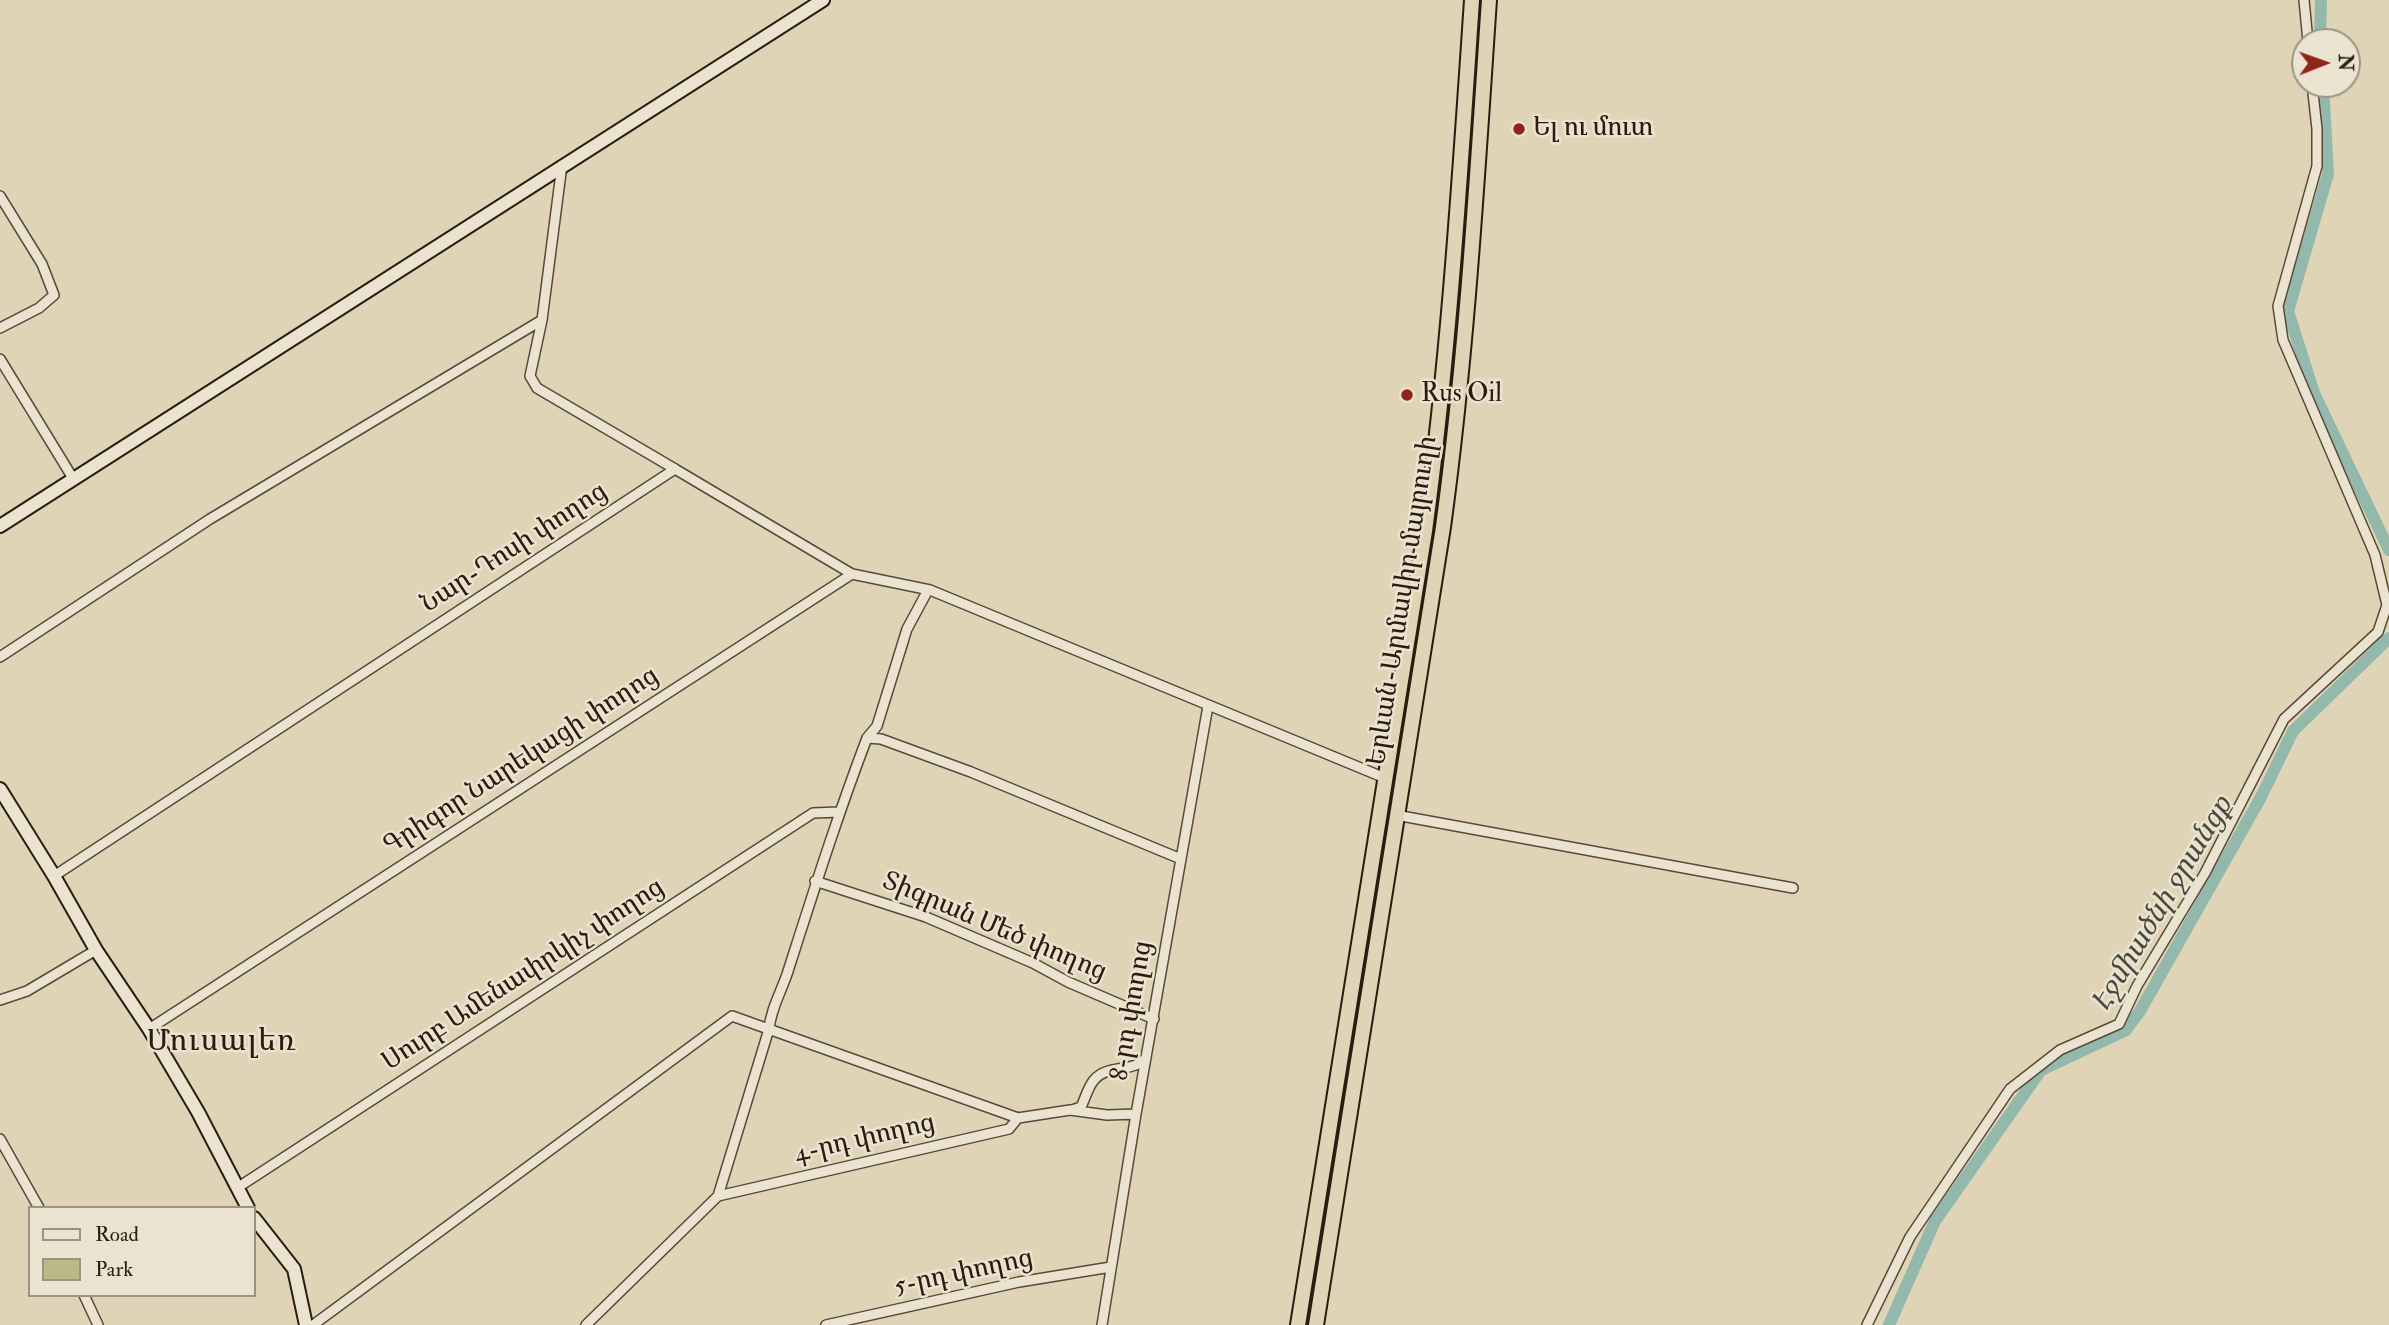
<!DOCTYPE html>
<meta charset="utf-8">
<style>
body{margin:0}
#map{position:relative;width:2389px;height:1325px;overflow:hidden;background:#dfd4b6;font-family:"IM FELL Double Pica",serif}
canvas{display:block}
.legend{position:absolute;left:28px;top:1206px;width:228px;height:91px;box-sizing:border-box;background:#eae3d0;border:2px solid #9e9383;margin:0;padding:9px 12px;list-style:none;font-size:21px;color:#2b1c0f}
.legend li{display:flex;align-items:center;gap:14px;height:35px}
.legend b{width:35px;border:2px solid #9e9383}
.north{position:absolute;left:2291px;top:28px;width:70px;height:70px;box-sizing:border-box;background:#eae3d0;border:2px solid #9e9383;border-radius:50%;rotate:89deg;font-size:19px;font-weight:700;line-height:28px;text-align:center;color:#2b1c0f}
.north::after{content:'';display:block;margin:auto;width:24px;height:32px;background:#8f2418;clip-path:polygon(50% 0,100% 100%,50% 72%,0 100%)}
</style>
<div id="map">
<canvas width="2389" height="1325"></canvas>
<ul class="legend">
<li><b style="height:9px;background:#eae3d0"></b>Road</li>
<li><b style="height:19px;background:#baba88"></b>Park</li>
</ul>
<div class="north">N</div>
</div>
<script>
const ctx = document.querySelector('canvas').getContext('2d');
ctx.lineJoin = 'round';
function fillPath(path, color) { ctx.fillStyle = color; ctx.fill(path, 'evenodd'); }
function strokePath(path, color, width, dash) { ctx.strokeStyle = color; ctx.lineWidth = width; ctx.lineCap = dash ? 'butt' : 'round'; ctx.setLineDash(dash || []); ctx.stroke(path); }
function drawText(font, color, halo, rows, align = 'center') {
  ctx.font = font + ' "IM FELL Double Pica","Noto Serif Armenian",serif'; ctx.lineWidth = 5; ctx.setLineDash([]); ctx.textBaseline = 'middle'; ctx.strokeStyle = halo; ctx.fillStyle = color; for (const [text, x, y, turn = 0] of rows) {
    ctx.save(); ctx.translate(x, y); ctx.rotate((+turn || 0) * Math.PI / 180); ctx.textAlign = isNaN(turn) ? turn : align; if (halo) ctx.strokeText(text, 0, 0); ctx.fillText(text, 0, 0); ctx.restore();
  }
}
fillPath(new Path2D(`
 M1479,0H1485L1464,292L1445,470L1309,1325H1304L1439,470L1458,292Z`), '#baba88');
strokePath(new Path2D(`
 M2320,42L2321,0
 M2323,84L2328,174L2288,311L2314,393L2389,550
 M1889,1325L1935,1221L2041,1070L2126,1030L2140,1011L2261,797L2293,731L2389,638`), '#93b8ac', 12);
const minor = new Path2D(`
 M2304,0L2308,42
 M0,196L42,264L54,295L39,308L0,328
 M0,359L74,480
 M675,469L852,574
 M0,657L210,519L542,320
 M867,738L881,739L971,772L1181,859
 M1396,815L1793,888
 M54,876L675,469L537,388L530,376L542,320L562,165
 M815,881L926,917L1033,963L1068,982L1154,1019
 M0,1000L27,991L96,950
 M149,1029L852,574L930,590L1385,778
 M1072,1110L1081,1107C1085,1099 1088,1087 1094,1080C1107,1064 1133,1073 1146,1058
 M0,1139L39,1208
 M237,1188L813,813L839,812
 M718,1196L1009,1129L1018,1118
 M84,1295L98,1325
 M313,1325L732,1016L1018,1118L1070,1110L1107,1115L1136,1114
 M586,1325L718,1196L769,1029C771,1007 783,989 789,968C814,890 838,814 867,738L877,726L907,629L928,590
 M826,1325L1019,1282L1111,1267
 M1102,1325L1136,1114L1208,706
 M1867,1325L1910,1237L2010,1089L2060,1050L2119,1024L2137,986L2205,873L2284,719L2378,632L2387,605L2375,555L2283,340L2278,306L2317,166V129L2312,84`);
const secondary = new Path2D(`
 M0,526L823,0
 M0,789L54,876L96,950L149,1029L198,1112L248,1208
 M254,1218L294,1269L306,1325`);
const trunk = new Path2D(`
 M1298,1325L1425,531C1449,354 1460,177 1472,0
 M1316,1325L1443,527C1467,352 1477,176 1489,0`);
strokePath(minor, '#584a39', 12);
strokePath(secondary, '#2b1c0f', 16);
strokePath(trunk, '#2b1c0f', 18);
strokePath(minor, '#eae3d0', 9);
strokePath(secondary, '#eae3d0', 12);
strokePath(trunk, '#dfd4b6', 14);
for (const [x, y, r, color] of [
 [1519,129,7,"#8f2418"],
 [1407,395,7,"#8f2418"]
]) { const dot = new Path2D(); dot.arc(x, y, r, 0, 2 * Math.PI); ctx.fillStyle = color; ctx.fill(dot); strokePath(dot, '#eae3d0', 2.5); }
drawText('26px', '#2b1c0f', '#eae3d0', [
 ["Ել ու մուտ",1533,129],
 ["Rus Oil",1421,395]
], 'left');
drawText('26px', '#2b1c0f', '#eae3d0', [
 ["Նար-Դոսի փողոց",515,549,-33],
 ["Երևան-Արմավիր մայրուղի",1404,601,-81],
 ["Գրիգոր Նարեկացի փողոց",522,762,-33],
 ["Տիգրան Մեծ փողոց",994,928,23],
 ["Սուրբ Ամենափրկիչ փողոց",524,976,-33],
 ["8-րդ փողոց",1133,1011,-80],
 ["4-րդ փողոց",865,1140,-13],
 ["5-րդ փողոց",964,1274,-12]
]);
drawText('italic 28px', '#4a4b3e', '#eae3d0', [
 ["Էջմիածնի ջրանցք",2164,905,-59]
]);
ctx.letterSpacing = '2px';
drawText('30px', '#2b1c0f', '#eae3d0', [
 ["Մուսալեռ",222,1044]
]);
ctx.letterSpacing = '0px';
</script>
